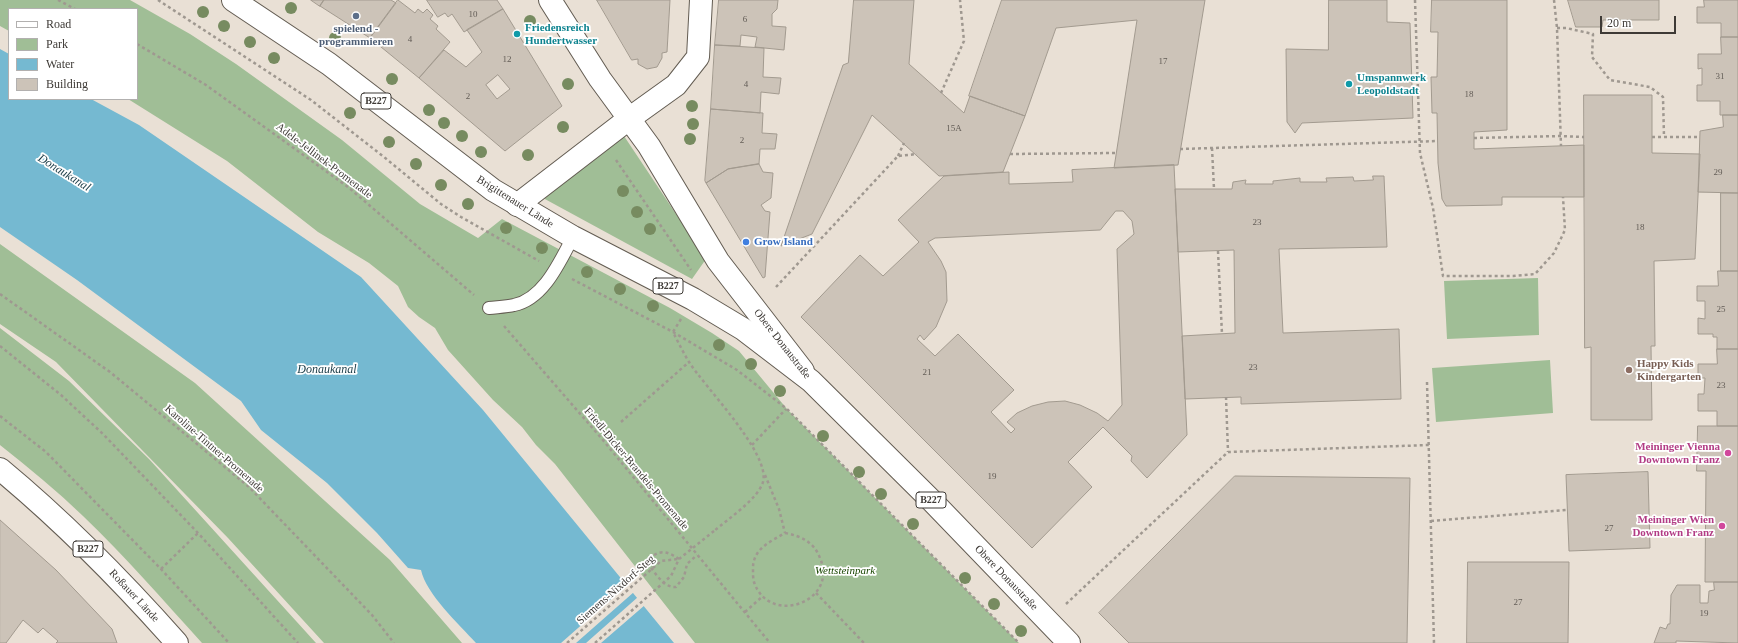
<!DOCTYPE html>
<meta charset="utf-8">
<style>
body{margin:0}
#map{position:relative;width:1738px;height:643px;overflow:hidden;background:#e9e0d5;font-family:"Times New Roman",serif}
canvas{display:block}
.legend{position:absolute;left:8px;top:8px;width:130px;height:92px;box-sizing:border-box;background:#fff;border:1px solid #b2b0af;margin:0;padding:5px 7px;list-style:none;font-size:12px;color:#3e3a36}
.legend li{display:flex;align-items:center;gap:8px;height:20px}
.legend b{width:20px;border:1px solid #b2b0af}
.scale{position:absolute;left:1600px;top:16px;width:76px;height:18px;box-sizing:border-box;border:2px solid #3e3a36;border-top:0;padding-left:5px;font-size:12px;line-height:14px;white-space:nowrap;color:#3e3a36;-webkit-text-stroke:3px #fff;paint-order:stroke}
</style>
<div id="map">
<canvas width="1738" height="643"></canvas>
<ul class="legend">
<li><b style="height:5px;background:#fff"></b>Road</li>
<li><b style="height:11px;background:#a0be96"></b>Park</li>
<li><b style="height:11px;background:#75b9d1"></b>Water</li>
<li><b style="height:11px;background:#ccc3b8"></b>Building</li>
</ul>
<div class="scale">20 m</div>
</div>
<script>
const ctx = document.querySelector('canvas').getContext('2d');
ctx.lineJoin = 'round';
function fillPath(path, color) { ctx.fillStyle = color; ctx.fill(path, 'evenodd'); }
function strokePath(path, color, width, dash) { ctx.strokeStyle = color; ctx.lineWidth = width; ctx.lineCap = dash ? 'butt' : 'round'; ctx.setLineDash(dash || []); ctx.stroke(path); }
function drawText(font, color, halo, rows, align = 'center') {
  ctx.font = font + ' "Times New Roman",serif'; ctx.lineWidth = 3.5; ctx.setLineDash([]); ctx.textBaseline = 'middle'; ctx.strokeStyle = halo; ctx.fillStyle = color; for (const [text, x, y, turn = 0] of rows) {
    ctx.save(); ctx.translate(x, y); ctx.rotate((+turn || 0) * Math.PI / 180); ctx.textAlign = isNaN(turn) ? turn : align; if (halo) ctx.strokeText(text, 0, 0); ctx.fillText(text, 0, 0); ctx.restore();
  }
}
fillPath(new Path2D(`
 M0,0H130L190,34L236,64L342,140L420,204L478,238L502,219L670,308L712,333L739,351L787,409L1019,643H695L555,464L536,445L522,427L493,400L448,350L435,328L419,317L408,307L398,286L369,263L318,232L227,161L128,99H137V9H9V31L0,26Z
 M622,133L706,259L692,279L543,198Z
 M0,244L195,383L390,560L462,643H324L228,538L56,362L0,324Z
 M1538,278L1539,335L1447,339L1444,281Z
 M0,328L69,381L149,459L316,643H202C163,600 125,556 83,516C57,491 29,468 0,445Z
 M1550,360L1553,413L1436,422L1432,368Z`), '#a0be96');
fillPath(new Path2D(`
 M0,49L9,54V99H91L139,125L361,277L483,410L674,643H476C459,624 426,594 421,570L408,568L377,533L327,483L261,430L241,401L77,280L0,227Z`), '#75b9d1');
fillPath(new Path2D(`
 M628,584L634,592L576,643H561Z
 M638,597L645,605L601,643H586Z`), '#e9e0d5');
const building = new Path2D(`
 M311,0H324L320,6Z
 M324,0H391L396,3L370,38L320,6Z
 M398,0L415,13L418,9L423,13L427,9L433,15L430,19L438,26L436,29L450,42L419,78L370,38Z
 M427,0H497L503,9L464,32L452,14L448,17L445,13L438,17Z
 M597,0H670L667,52L662,53V58L657,67L647,69L638,64V59L632,60Z
 M719,0H778L777,9L772,14V26L786,27L784,50L755,47L757,37L741,35L740,46L715,45Z
 M854,0H914L909,64L964,113L970,96L1025,116L1003,172L939,176L872,115L812,234L781,246L843,65L848,63Z
 M1002,0H1205L1178,165L1114,168L1137,20L1056,28L1025,116L969,96Z
 M1329,0H1387V22L1410,23L1413,118L1302,123L1295,133L1287,122L1286,49L1328,50Z
 M1432,0H1507V130L1474,132V149L1584,145V197H1502V205L1446,206L1442,199L1438,163L1437,113H1432L1431,77H1437L1438,32H1431Z
 M1568,0H1659V20H1603L1602,27H1576Z
 M1704,0H1738V37H1721V23H1697V7H1704Z
 M503,9L562,106L505,151L419,78L444,50L466,67L482,52L467,30ZM498,75L510,89L497,99L486,85Z
 M1721,37H1738V115H1720V101H1697V85H1702V68L1698,69V54H1721Z
 M715,45L764,48L763,77L781,78L779,94L761,92L760,113L711,109Z
 M1584,95H1652V153L1700,154L1695,259L1654,261L1655,346H1651L1652,420H1591V347L1585,348Z
 M711,109L763,113L762,133L777,134L775,149H760L759,164L728,169L706,183L705,181Z
 M1723,115H1738V193L1698,192L1700,131L1723,127Z
 M759,164L763,172L773,173L771,198L761,205L765,211L770,212L765,277L763,278L706,183L728,169Z
 M1174,165L1187,435L1147,478L1131,461L1132,456L1103,427L1068,462L1092,487L1032,548L801,317L860,255L883,276L919,242L898,220L944,176L1009,172V184L1073,182L1072,170ZM1116,211H1123L1132,221L1134,234L1117,249L1122,405L1108,421L1097,413L1080,405L1065,401L1048,402L1032,406L1017,413L1007,422L1015,429L1011,433L991,412L1014,390L958,334L935,356L917,339L920,335L924,340L936,327L947,301L946,272L941,261L928,242L935,238L1100,230Z
 M1373,176H1384L1387,247L1279,249L1283,333L1399,329L1401,399L1241,404V397L1185,399L1182,336L1235,333L1234,250L1178,252L1175,189H1232L1233,182L1246,180L1245,184H1273V181L1300,178V182H1327L1326,178L1353,177L1354,181L1373,180Z
 M1721,193H1738V271H1721Z
 M1718,271H1738V349H1717V337H1713V334H1698V318L1705,319V301H1697V286H1718Z
 M1717,349H1738V426H1717V411H1698V394H1704L1705,378H1698V364H1717Z
 M1698,426H1738V582H1705L1706,471H1697Z
 M1648,472L1650,548L1569,551L1566,475Z
 M1235,476L1410,478L1407,643H1129L1099,613Z
 M0,520L56,570L112,629L117,643H56L58,641L43,628L38,633L23,620L6,643H0Z
 M1468,562H1569L1568,643H1467Z
 M1714,582H1738V643L1676,641V643H1654L1660,627L1666,629L1668,624H1670L1671,595L1677,585H1700V603H1708L1709,591L1714,590Z`);
fillPath(building, '#ccc3b8');
strokePath(building, '#a29a8f', 1);
const service = new Path2D(`
 M489,308C497,307 506,307 514,305C544,299 560,261 573,237`);
const minor = new Path2D(`
 M630,118L676,85L698,57L701,0`);
const secondary = new Path2D(`
 M550,0L600,79L649,146L718,261L803,371
 M517,205L630,118`);
const primary = new Path2D(`
 M233,0L329,64L493,190L573,237L693,299L743,329L811,381L932,501L1069,643
 M0,469C64,522 122,581 177,643`);
strokePath(service, '#635c52', 14);
strokePath(minor, '#635c52', 24);
strokePath(secondary, '#635c52', 24);
strokePath(primary, '#635c52', 24);
strokePath(new Path2D(`
 M58,0L75,9
 M158,0L311,100L384,157L441,204L461,217L539,261
 M1415,0L1420,153L1433,208L1443,276H1513L1535,274L1554,253L1565,230L1563,197
 M1554,0L1557,28L1561,146
 M1557,28H1566L1593,34L1592,57L1610,80L1650,87L1663,97L1664,137
 M137,44L206,85L348,187L474,295
 M941,93L964,41L960,0
 M1652,137H1700
 M1474,138L1561,136L1584,137
 M1212,148L1214,189
 M1180,149L1438,141
 M1010,154L1116,153
 M898,156L904,143
 M616,160L691,270
 M1218,251L1222,334
 M572,279L673,332L737,370L787,409L1019,643
 M776,287L898,156L917,154
 M0,294L110,372L249,487L372,615L394,643
 M681,319L673,332C678,342 683,352 689,362C704,386 771,454 763,482C758,499 728,519 714,531
 M504,326L602,439L770,643
 M0,346L61,395L103,434L198,533L298,643
 M1427,382L1434,643
 M1226,397L1228,452
 M0,416L46,452L161,569L229,643
 M621,422L689,362
 M752,445L786,409
 M765,475L779,509L785,533
 M1431,521L1567,510
 M785,533C801,536 814,542 820,558C839,602 769,627 754,582C753,579 753,574 753,570C752,549 770,542 785,533Z
 M679,559C670,553 662,549 653,556L649,565C656,574 664,588 676,587L684,577L687,564L697,555
 M161,569L198,533
 M816,593L864,643
 M1066,604L1228,452L1429,445
 M745,612L763,596`), '#9f9890', 2.5, [3, 3]);
strokePath(service, '#fff', 12);
strokePath(minor, '#fff', 22);
strokePath(secondary, '#fff', 22);
strokePath(primary, '#fff', 22);
strokePath(new Path2D(`
 M567,643L661,561L678,559
 M595,643L671,576L679,559L714,531`), '#9f9890', 2.5, [3, 3]);
ctx.fillStyle = '#778b60';
for (const [x, y] of [
 [291,8],
 [203,12],
 [530,21],
 [224,26],
 [335,38],
 [250,42],
 [274,58],
 [392,79],
 [568,84],
 [692,106],
 [429,110],
 [350,113],
 [444,123],
 [693,124],
 [563,127],
 [462,136],
 [690,139],
 [389,142],
 [481,152],
 [528,155],
 [416,164],
 [441,185],
 [623,191],
 [468,204],
 [637,212],
 [506,228],
 [650,229],
 [542,248],
 [587,272],
 [620,289],
 [653,306],
 [719,345],
 [751,364],
 [780,391],
 [823,436],
 [859,472],
 [881,494],
 [913,524],
 [965,578],
 [994,604],
 [1021,631]
]) { ctx.beginPath(); ctx.arc(x, y, 6, 0, 2 * Math.PI); ctx.fill(); }
for (const [x, y, r, color] of [
 [356,16,4,"#5c6f8a"],
 [517,34,4,"#0f9aa8"],
 [1349,84,4,"#0f9aa8"],
 [746,242,4,"#3f7fe0"],
 [1629,370,4,"#8d6e63"],
 [1728,453,4,"#d1479c"],
 [1722,526,4,"#d1479c"]
]) { const dot = new Path2D(); dot.arc(x, y, r, 0, 2 * Math.PI); ctx.fillStyle = color; ctx.fill(dot); strokePath(dot, '#fff', 1.5); }
drawText('9px', '#625c56', null, [
 ["10",473,15],
 ["6",745,20],
 ["4",410,40],
 ["12",507,60],
 ["17",1163,62],
 ["31",1720,77],
 ["4",746,85],
 ["18",1469,95],
 ["2",468,97],
 ["15A",954,129],
 ["2",742,141],
 ["29",1718,173],
 ["23",1257,223],
 ["18",1640,228],
 ["25",1721,310],
 ["23",1253,368],
 ["21",927,373],
 ["23",1721,386],
 ["19",992,477],
 ["27",1609,529],
 ["27",1518,603],
 ["19",1704,614]
]);
for (const [x, y, w] of [
 [376,101,30],
 [668,286,30],
 [931,500,30],
 [88,549,30]
]) { const box = new Path2D(); box.roundRect(x - w / 2, y - 8, w, 16, 3); ctx.fillStyle = '#fff'; ctx.fill(box); strokePath(box, '#3e3a36', 1); }
drawText('bold 10px', '#3e3a36', null, [
 ["B227",376,101],
 ["B227",668,286],
 ["B227",931,500],
 ["B227",88,549]
]);
drawText('bold 11px', '#0d838f', '#fff', [
 ["Friedensreich",525,28],
 ["Hundertwasser",525,41],
 ["Umspannwerk",1357,78],
 ["Leopoldstadt",1357,91]
], 'left');
drawText('bold 11px', '#4e5e75', '#fff', [
 ["spielend -",356,29],
 ["programmieren",356,42]
]);
drawText('11px', '#3e3a36', '#fff', [
 ["Adele-Jellinek-Promenade",324,161,37],
 ["Brigittenauer Lände",515,202,32],
 ["Obere Donaustraße",782,344,52],
 ["Karoline-Tintner-Promenade",214,449,41],
 ["Friedl-Dicker-Brandeis-Promenade",636,469,50],
 ["Obere Donaustraße",1006,578,46],
 ["Siemens-Nixdorf-Steg",616,590,-41],
 ["Roßauer Lände",134,596,47]
]);
drawText('bold 11px', '#366cbe', '#fff', [
 ["Grow Island",754,242]
], 'left');
drawText('bold 11px', '#785e54', '#fff', [
 ["Happy Kids",1637,364],
 ["Kindergarten",1637,377]
], 'left');
drawText('bold 11px', '#b23c85', '#fff', [
 ["Meininger Vienna",1720,447],
 ["Downtown Franz",1720,460],
 ["Meininger Wien",1714,520],
 ["Downtown Franz",1714,533]
], 'right');
drawText('italic 11px', '#194600', '#fff', [
 ["Wettsteinpark",845,571]
]);
drawText('italic 12px', '#1a3b46', '#fff', [
 ["Donaukanal",64,173,32],
 ["Donaukanal",327,370]
]);
</script>
